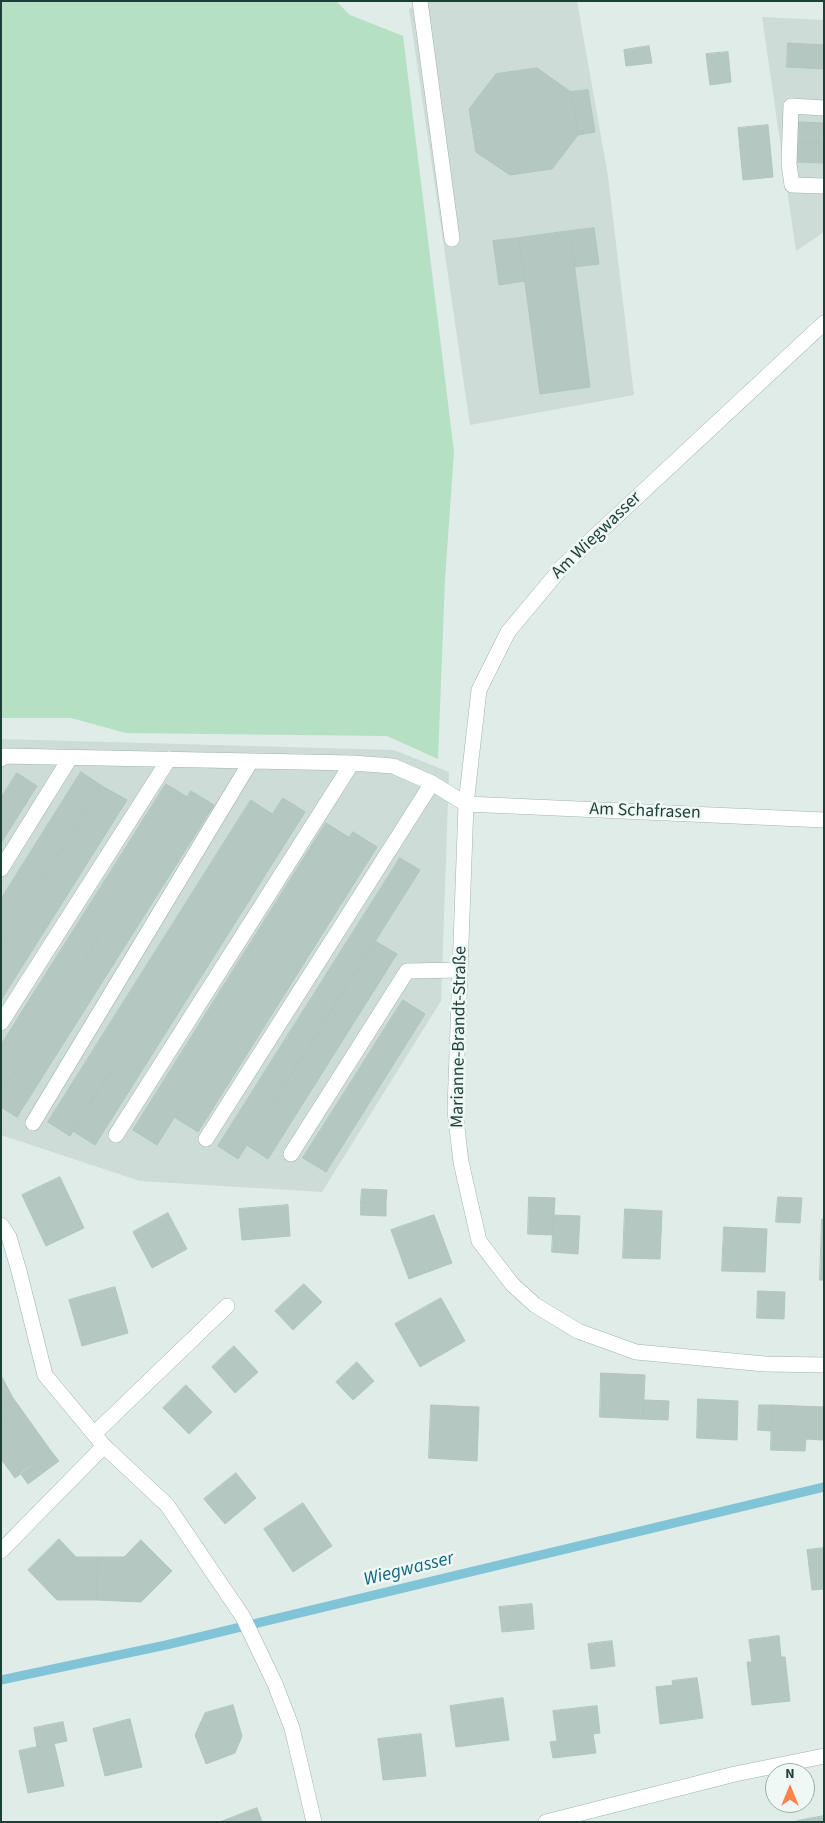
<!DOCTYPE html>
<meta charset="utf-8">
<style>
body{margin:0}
#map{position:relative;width:825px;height:1823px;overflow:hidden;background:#dfece7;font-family:"Source Sans 3",sans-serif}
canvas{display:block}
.frame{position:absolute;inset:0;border:2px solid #1e3e38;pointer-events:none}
.north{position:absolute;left:765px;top:1763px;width:50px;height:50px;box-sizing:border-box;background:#f0f8f5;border:1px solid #9caea9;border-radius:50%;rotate:0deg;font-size:14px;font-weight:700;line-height:20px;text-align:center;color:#1e3e38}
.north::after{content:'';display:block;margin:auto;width:18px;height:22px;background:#ff844a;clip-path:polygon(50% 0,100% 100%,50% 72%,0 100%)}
</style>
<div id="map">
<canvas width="825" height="1823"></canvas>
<div class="frame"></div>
<div class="north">N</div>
</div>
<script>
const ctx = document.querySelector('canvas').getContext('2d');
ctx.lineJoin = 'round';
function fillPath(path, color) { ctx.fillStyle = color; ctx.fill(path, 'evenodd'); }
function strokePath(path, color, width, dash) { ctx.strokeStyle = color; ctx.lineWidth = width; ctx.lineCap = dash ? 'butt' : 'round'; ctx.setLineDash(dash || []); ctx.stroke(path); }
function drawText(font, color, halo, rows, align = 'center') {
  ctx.font = font + ' "Source Sans 3",sans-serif'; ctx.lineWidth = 5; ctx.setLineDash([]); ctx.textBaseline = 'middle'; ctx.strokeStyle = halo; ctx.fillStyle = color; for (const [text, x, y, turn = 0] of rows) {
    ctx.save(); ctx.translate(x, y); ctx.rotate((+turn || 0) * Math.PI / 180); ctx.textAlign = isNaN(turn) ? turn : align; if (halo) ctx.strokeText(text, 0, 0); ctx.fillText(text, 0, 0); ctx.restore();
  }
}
fillPath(new Path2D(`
 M423,1H577L608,176L634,395L470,425L409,9Z
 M762,17L824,20V232L796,251Z
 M1,739L394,750L449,772L441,1001L322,1192L140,1181L1,1135Z`), '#cddcd6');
fillPath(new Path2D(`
 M1,1H336L350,15L403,36L454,452L445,579L438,759L387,736L126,733L71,718H1Z`), '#b5e0c4');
strokePath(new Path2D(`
 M1,1680L166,1645L824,1487`), '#81c4d8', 9);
const building = new Path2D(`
 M788,43L824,45V69L787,67Z
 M649,46L652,63L626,66L624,50Z
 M728,52L731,82L710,85L706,54Z
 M537,68L571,92L578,135L552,169L510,175L476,152L469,109L496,74Z
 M588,90L595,132L578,135L571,92Z
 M799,122L824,123V143L798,142Z
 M768,125L773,177L743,180L738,128Z
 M798,142L824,143V163L797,162Z
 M594,228L599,264L574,267L570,231Z
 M570,231L590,387L540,394L519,238Z
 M519,238L525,281L499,285L493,241Z
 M81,772L102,786L1,946V899Z
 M17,773L37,786L1,843V798Z
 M166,784L187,797L1,1093V1045Z
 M102,786L127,800L1,1000V946Z
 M191,791L214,805L17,1117L1,1107V1093Z
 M283,798L305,812L95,1145L73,1131Z
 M251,800L272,814L70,1136L48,1122Z
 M326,823L350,838L157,1145L133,1130Z
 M353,832L377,847L198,1132L174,1117Z
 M400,858L420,870L238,1159L218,1146Z
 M375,941L397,954L268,1159L247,1145Z
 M403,1000L425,1014L326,1172L303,1158Z
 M60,1177L84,1228L46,1246L22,1195Z
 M362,1189L387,1190L386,1202H361Z
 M529,1197L555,1198L553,1235L528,1234Z
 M778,1197L802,1198L800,1223L776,1222Z
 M361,1202H386V1216L361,1215Z
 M288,1205L290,1236L242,1240L239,1209Z
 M625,1209L662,1211L660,1259L623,1258Z
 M168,1213L187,1249L152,1268L133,1232Z
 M434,1215L452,1263L409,1279L391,1230Z
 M554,1215L580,1216L578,1254L552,1252Z
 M822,1219H824V1280H820Z
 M724,1227L767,1229L765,1272L722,1271Z
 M304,1284L322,1302L293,1330L275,1311Z
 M115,1287L128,1333L82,1346L69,1300Z
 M758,1291L785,1292L784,1319L757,1318Z
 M441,1298L465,1341L420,1367L395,1324Z
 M234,1346L258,1372L235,1393L212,1367Z
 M357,1362L374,1381L353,1400L336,1382Z
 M601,1373L645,1375L643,1419L600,1417Z
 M2,1377L13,1398L1,1404V1378Z
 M186,1385L212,1412L189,1434L163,1408Z
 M13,1398L21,1409L1,1424V1404Z
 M698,1399L738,1401L737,1440L697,1438Z
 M644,1400L669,1401L668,1420L643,1419Z
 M431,1405L479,1407L477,1461L429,1458Z
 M759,1405H772L771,1431L758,1430Z
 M772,1405L824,1407L823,1440L806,1439L805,1451L771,1450Z
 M21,1409L51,1451L15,1478L1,1459V1424Z
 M51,1451L59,1461L28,1484L20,1473Z
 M236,1473L256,1498L225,1524L204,1499Z
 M303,1503L332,1546L293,1572L264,1529Z
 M59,1539L76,1557H98L97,1600H57L28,1570Z
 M141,1540L172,1571L141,1602L97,1600L98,1557H124Z
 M824,1548V1589L812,1590L807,1550Z
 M532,1604L534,1629L502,1632L499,1607Z
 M779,1636L781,1657H785L790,1701L752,1705L747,1662H752L749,1640Z
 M612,1641L615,1666L591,1669L588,1644Z
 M697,1678L703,1718L660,1724L656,1687L673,1685L672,1681Z
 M503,1698L509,1740L456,1747L450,1706Z
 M233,1705L242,1736L235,1753L206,1764L195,1735L205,1713Z
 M597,1706L600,1733L593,1734L596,1753L553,1758L550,1742L557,1741L553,1711Z
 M130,1719L142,1767L105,1776L93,1729Z
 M63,1722L67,1741L37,1747L34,1728Z
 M421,1734L426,1776L383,1780L378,1739Z
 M54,1743L64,1786L28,1793L19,1751Z
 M257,1808L262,1822H220Z
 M824,1816V1822H797V1821Z`);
fillPath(building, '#b4c7c1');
strokePath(building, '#b1c6bf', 1);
const lane = new Path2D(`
 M420,1L452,239
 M824,108L791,106L789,164L792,185L824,186
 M1,759L3,756L352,763L393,766L432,783L466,804
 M1,869L70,758
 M1,1023L169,759
 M33,1123L251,761
 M116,1135L352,763
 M206,1139L432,783
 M291,1154L407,971L460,970
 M94,1434L227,1306
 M1,1551L104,1446`);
const street = new Path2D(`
 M824,323L563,566L508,632L479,690L466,804L455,1110L461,1162L479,1241L512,1284L535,1305L578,1331L636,1352L765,1364L824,1365
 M466,804L824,820
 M1,1225L9,1237L19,1271L45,1375L104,1446L167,1505L243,1617L275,1684L292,1728L314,1822
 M546,1822L735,1774L824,1756`);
strokePath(lane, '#a1b4af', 16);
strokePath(street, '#a1b4af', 16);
strokePath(lane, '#fff', 15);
strokePath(street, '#fff', 15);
drawText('18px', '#1e3e38', '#f0f8f5', [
 ["Am Wiegwasser",597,536,-44],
 ["Am Schafrasen",645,812,2],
 ["Marianne-Brandt-Straße",460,1037,-89]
]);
drawText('italic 19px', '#126680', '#f0f8f5', [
 ["Wiegwasser",409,1570,-14]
]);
</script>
